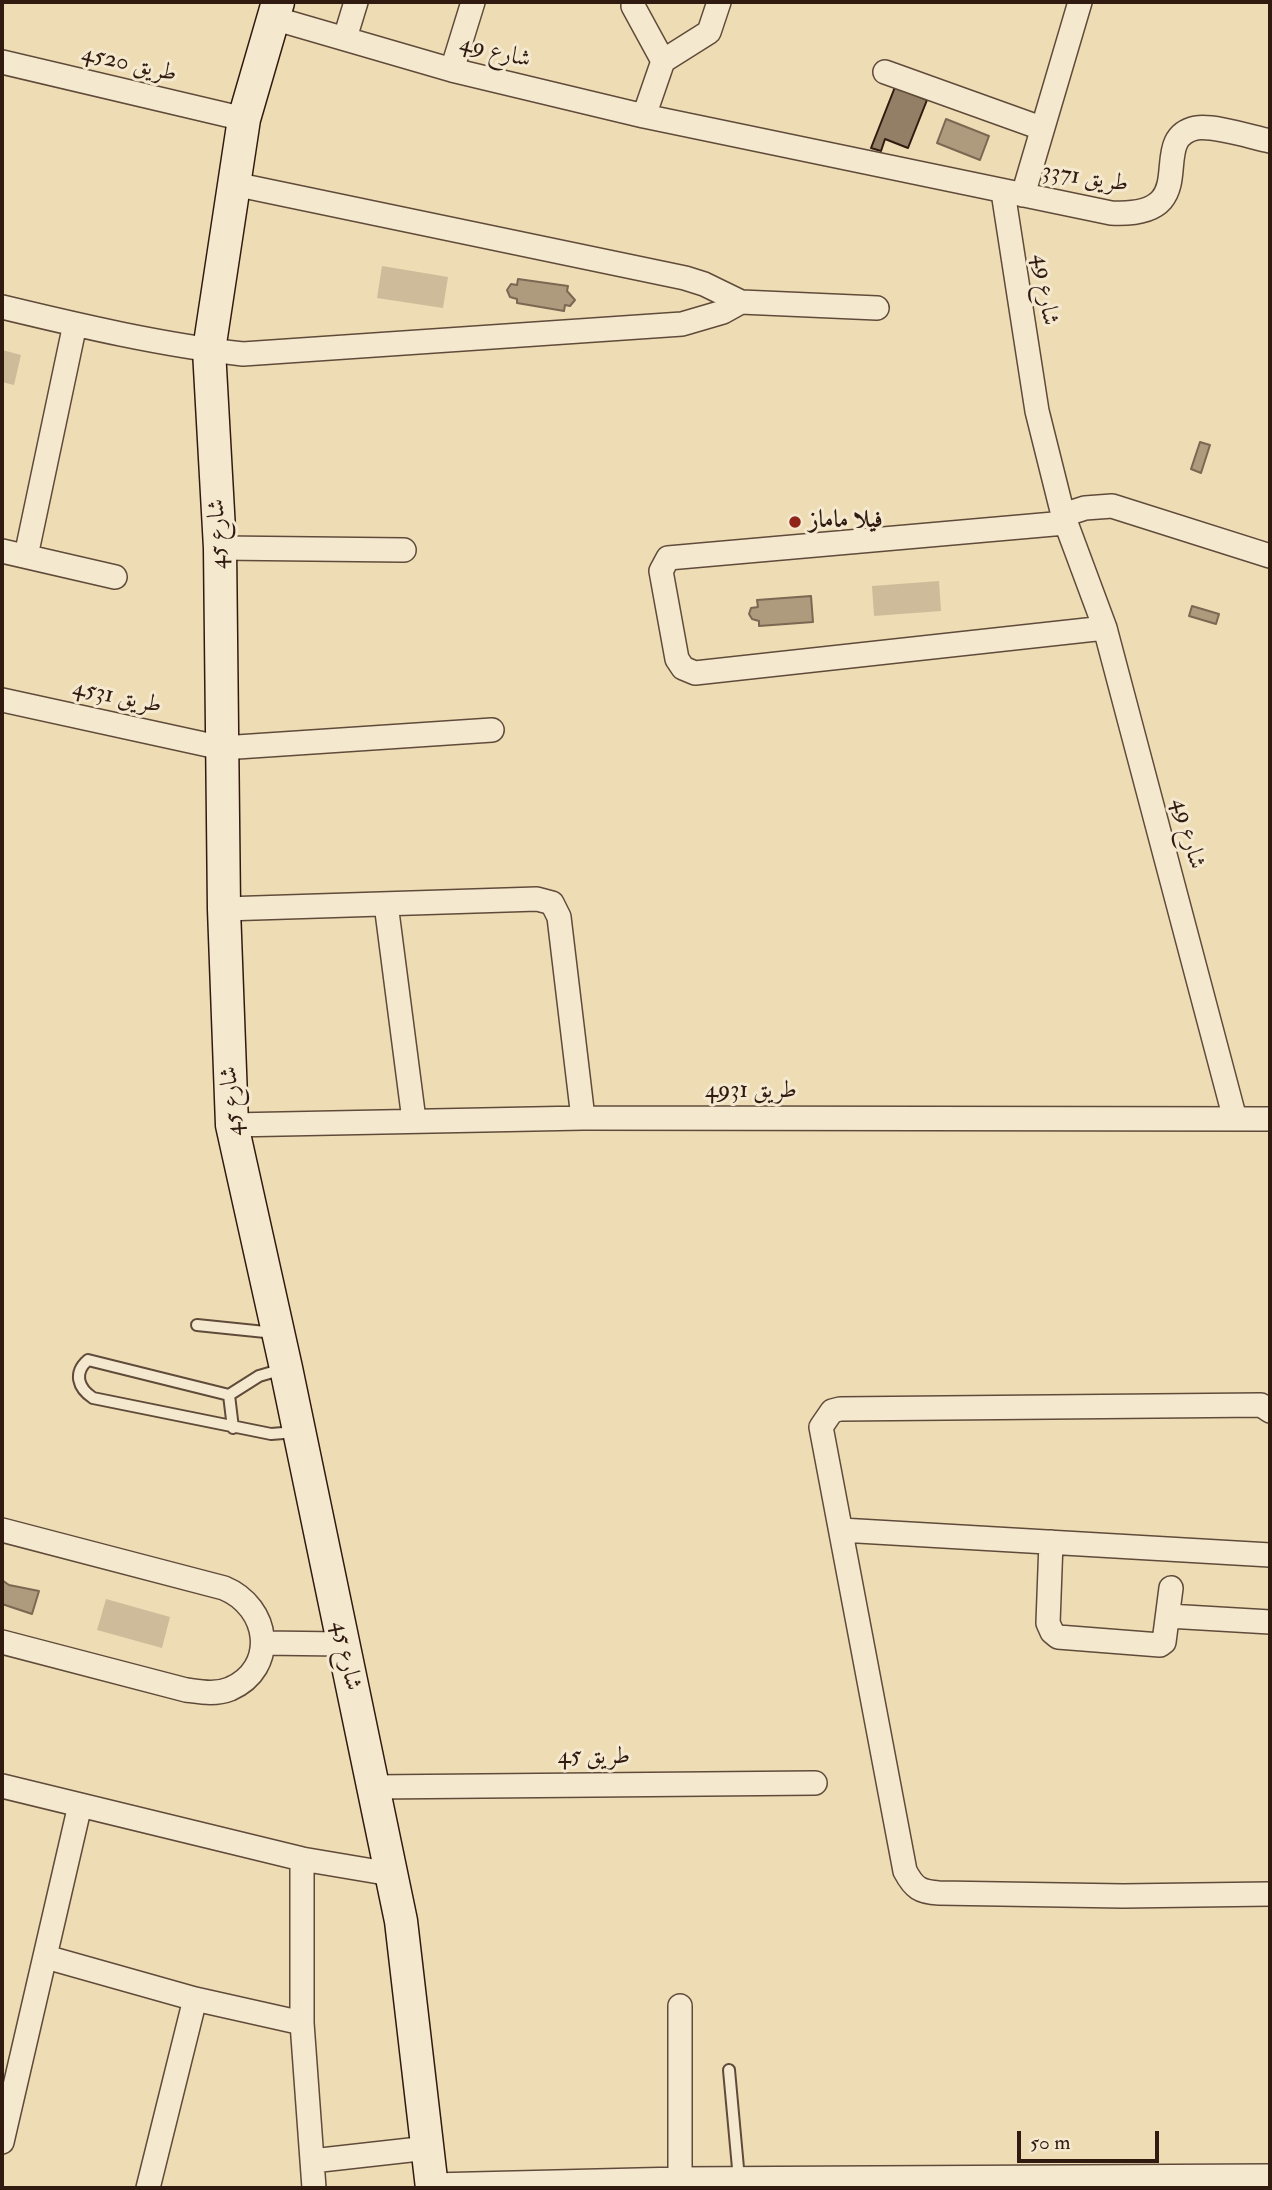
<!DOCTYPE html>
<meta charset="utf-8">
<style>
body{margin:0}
#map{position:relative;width:1272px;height:2190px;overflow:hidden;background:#eedcb5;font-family:"IM FELL Double Pica",serif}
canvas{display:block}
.frame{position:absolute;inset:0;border:4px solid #311b11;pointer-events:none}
.scale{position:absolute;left:1017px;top:2131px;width:142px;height:32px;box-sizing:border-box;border:4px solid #311b11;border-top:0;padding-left:9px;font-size:21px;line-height:24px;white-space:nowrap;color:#311b11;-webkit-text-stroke:5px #f4e8cf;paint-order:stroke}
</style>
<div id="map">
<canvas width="1272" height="2190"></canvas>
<div class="frame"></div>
<div class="scale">50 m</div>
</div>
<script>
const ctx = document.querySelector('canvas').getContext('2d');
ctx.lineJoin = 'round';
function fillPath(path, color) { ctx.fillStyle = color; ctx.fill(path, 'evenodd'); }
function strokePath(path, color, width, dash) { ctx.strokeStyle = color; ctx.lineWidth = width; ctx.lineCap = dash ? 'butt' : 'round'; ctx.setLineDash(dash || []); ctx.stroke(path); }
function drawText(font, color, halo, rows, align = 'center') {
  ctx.font = font + ' "IM FELL Double Pica",Amiri,serif'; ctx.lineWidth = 6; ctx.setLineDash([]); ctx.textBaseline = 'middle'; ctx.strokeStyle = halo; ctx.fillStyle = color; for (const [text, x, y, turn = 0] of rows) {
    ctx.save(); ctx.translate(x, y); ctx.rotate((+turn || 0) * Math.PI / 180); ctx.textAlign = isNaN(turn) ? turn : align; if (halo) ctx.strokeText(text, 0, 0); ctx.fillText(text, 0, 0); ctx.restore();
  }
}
fillPath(new Path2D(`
 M382,266L448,277L443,308L377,298Z
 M2,350L21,355L14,385L2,382Z
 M939,581L941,611L874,616L872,586Z
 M106,1599L170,1617L162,1648L97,1630Z`), '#cebb99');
const water = new Path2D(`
 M946,119L989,136L980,160L937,143Z
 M518,279L568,286L567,291L575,300L570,306L565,305L564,311L517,303V299L510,297L507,290L511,284L517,285Z
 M1200,442L1210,445L1201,473L1191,469Z
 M811,596L813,622L759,626V621L752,619L749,614L751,608L758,607L757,600Z
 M1192,606L1219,614L1216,624L1189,616Z
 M2,1580L9,1585L39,1591L32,1614L2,1604Z`);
fillPath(water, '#ae9a7d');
strokePath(water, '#7c6752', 2);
const building = new Path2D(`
 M895,87L927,100L908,148L885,139L881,151L871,148Z`);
fillPath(building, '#937f66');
strokePath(building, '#311b11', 2);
const lane = new Path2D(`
 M197,1325L275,1333
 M283,1369L259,1376L229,1395L88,1360C73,1373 78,1388 93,1398L271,1434L296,1432
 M229,1395L233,1428
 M729,2070L739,2179`);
const street = new Path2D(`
 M634,2L633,6L663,61
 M273,18L452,70L644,116L1111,213C1208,218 1144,139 1196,128C1214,125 1251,137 1270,141
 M345,38L356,2
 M2,62L244,119
 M452,70L473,2
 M885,72L1041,128
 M644,116L663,61L709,32L719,2
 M234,184L685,278L704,284L741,302L877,308
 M1003,192L1037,411L1063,515L1105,628L1235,1119
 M1023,195L1080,2
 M2,307C81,326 162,345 243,354L682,324L723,312L741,302
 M1063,515L1085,508L1112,506L1270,556
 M1065,523L668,558L661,571L677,659L683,668L695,673L1105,628
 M220,548L404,550
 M2,551L115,577
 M26,556L75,324
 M2,700L222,748L492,730
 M386,904L414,1120
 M224,909L537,899L552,903L559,917L583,1118
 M232,1125L583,1118L1270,1119
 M1270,1411L1261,1405L840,1409L832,1411L821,1427L905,1871C914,1888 920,1892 939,1893L1123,1896L1270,1894
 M2,1530L224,1588C270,1607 278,1668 230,1689C215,1695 201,1692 186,1690L2,1642
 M841,1530L1270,1555
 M1051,1542L1048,1623L1052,1632L1058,1637L1160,1645L1164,1642L1171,1588
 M1168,1616L1270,1622
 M263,1643L342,1644
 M2,1786L302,1859L391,1874
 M373,1787L815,1783
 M302,1859V2023L314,2188
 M46,1957L195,1999L302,2023
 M2,2142L80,1805
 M312,2161L428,2148
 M680,2179V2006
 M432,2185L680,2179L1270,2176
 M148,2188L195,1999`);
const secondary = new Path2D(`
 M278,2L244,119L209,350L220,548L224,909L232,1125L286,1368L401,1921L432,2188`);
strokePath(lane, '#604b3a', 14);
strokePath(street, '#604b3a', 26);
strokePath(secondary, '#311b11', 35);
strokePath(lane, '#f4e8cf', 10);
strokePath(street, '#f4e8cf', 23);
strokePath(secondary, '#f4e8cf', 32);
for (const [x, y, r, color] of [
 [795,522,7,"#8f2418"]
]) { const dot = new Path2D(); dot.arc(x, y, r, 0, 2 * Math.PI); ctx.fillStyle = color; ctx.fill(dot); strokePath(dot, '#f4e8cf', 2.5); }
drawText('24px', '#311b11', '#f4e8cf', [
 ["شارع 49",495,53,14],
 ["طريق 4520",129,65,13],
 ["طريق 3371",1085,179,9],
 ["شارع 49",1044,290,82],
 ["شارع 45",219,534,-92],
 ["طريق 4531",117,698,12],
 ["شارع 49",1187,834,75],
 ["طريق 4931",751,1092],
 ["شارع 45",233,1101,-95],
 ["شارع 45",345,1656,78],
 ["طريق 45",594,1758]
]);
drawText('bold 24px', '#311b11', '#f4e8cf', [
 ["فيلا ماماز",809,522]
], 'left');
</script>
